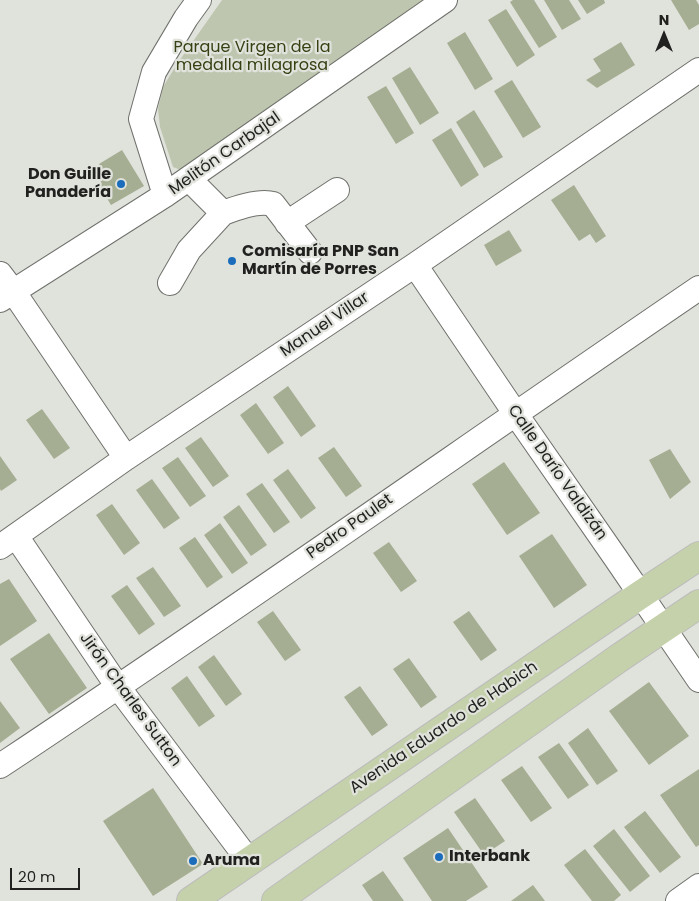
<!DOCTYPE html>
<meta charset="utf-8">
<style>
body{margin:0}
#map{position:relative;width:699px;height:901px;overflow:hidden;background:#e0e2dc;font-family:Poppins,sans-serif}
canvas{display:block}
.north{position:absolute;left:639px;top:10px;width:50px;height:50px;-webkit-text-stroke:4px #e0e2dc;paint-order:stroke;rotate:0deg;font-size:14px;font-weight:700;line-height:20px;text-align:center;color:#212220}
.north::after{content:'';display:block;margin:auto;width:18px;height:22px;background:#212220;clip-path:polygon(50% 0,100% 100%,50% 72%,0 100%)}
.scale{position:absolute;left:10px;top:868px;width:70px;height:22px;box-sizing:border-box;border:2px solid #212220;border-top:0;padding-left:6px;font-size:15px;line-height:18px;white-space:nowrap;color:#212220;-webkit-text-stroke:4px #e0e2dc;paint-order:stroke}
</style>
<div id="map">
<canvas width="699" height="901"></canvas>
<div class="north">N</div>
<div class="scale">20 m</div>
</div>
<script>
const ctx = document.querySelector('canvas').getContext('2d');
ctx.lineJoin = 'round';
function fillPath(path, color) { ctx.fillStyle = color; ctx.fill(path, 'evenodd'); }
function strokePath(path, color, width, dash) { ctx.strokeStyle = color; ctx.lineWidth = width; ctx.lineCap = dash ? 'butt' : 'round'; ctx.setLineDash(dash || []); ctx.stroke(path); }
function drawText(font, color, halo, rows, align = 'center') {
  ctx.font = font + ' Poppins,sans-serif'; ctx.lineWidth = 4.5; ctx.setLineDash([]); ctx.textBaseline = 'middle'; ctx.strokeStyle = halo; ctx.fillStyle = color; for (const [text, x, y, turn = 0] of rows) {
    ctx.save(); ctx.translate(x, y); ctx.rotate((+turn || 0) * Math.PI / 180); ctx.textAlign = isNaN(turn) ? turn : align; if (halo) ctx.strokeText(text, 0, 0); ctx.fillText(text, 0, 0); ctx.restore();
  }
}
fillPath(new Path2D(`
 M222,0H436L186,172L173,167L160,127L158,109L163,87L177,64Z`), '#bfc6b0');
fillPath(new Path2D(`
 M513,0H534L557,37L539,48L510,2Z
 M544,0H569L581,19L562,30Z
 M578,0H604L605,3L587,14Z
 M671,0H696L699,5V24L689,30Z
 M506,9L535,55L517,67L488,20Z
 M465,32L493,79L475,90L447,43Z
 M621,42L635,65L597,88L586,80L601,71L593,59Z
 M410,67L439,113L420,125L392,78Z
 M512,80L541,127L523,138L494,91Z
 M386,86L414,133L396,144L367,97Z
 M474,110L503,157L484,168L456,122Z
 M451,128L479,175L461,187L432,140Z
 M122,150L144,186L111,205L98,183L107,177L99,164Z
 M574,185L606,236L596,243L590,234L579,241L551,200Z
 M509,230L522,251L496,266L484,245Z
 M288,386L316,426L301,437L273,397Z
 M256,403L284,443L268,454L240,415Z
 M42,409L70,448L54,459L26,420Z
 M201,437L229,476L213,487L185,448Z
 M334,447L362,486L346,497L318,458Z
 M670,449L691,482L670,499L649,460Z
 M0,456L17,480L1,491L0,489Z
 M178,457L206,496L190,507L162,468Z
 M504,462L540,513L507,535L472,484Z
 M288,469L316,508L301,519L273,480Z
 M152,479L180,518L164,529L136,490Z
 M262,483L290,522L274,533L246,494Z
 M112,504L140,543L124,555L96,515Z
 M239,505L267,545L251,556L223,517Z
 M220,523L248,563L232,574L204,535Z
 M552,534L587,585L554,608L519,556Z
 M195,537L223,577L207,588L179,548Z
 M389,542L417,581L401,592L373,553Z
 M153,567L181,606L164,617L136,578Z
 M9,579L37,621L0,646V584Z
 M127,585L155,624L139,635L111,596Z
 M273,611L301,650L285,661L257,622Z
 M469,611L497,650L481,661L453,622Z
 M49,633L87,688L49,714L10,659Z
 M214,655L242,694L226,706L198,667Z
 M409,658L437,697L421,708L393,669Z
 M187,676L215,716L199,727L171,688Z
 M649,682L689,736L649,765L609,711Z
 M360,686L388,725L372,736L344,697Z
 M0,701L20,728L0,743Z
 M588,728L618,771L597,785L568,743Z
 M559,743L589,785L568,799L538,757Z
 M522,766L552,808L531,822L501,780Z
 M699,769V845L696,847L660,795Z
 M153,788L203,864L153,896L103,821Z
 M475,798L505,841L484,855L454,812Z
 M645,811L681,857L660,873L624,827Z
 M448,828L488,887L466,901H432L403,858Z
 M614,829L650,876L630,892L593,846Z
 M585,849L621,895L614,901H592L564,865Z
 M383,871L404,901H373L362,885Z
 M533,885L545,901H511Z`), '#a5ae92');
const minor = new Path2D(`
 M189,179L223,213C236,208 260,200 273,204L310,252
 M165,195L141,119L154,72L186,18L199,0
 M287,223L337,190
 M415,265L515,413L615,557L699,680
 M0,274L13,291L126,458
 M170,283L189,250L223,213
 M0,300L165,195L445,0
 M16,536L118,687L249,861
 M0,547L126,458L415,265L699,70
 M0,766C235,610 466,447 699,288
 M678,901L699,886`);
const major = new Path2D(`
 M191,901L640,595L699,556
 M276,901L619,658L699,604`);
strokePath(minor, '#6f716c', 26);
strokePath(major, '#bcbdbc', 30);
strokePath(minor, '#fff', 24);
strokePath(major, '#c5d1aa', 28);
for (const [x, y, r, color] of [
 [121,184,5,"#1b6dbb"],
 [232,261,5,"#1b6dbb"],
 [439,857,5,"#1b6dbb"],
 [193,861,5,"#1b6dbb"]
]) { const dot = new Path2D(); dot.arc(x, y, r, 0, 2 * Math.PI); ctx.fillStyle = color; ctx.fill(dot); strokePath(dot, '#e0e2dc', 2); }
drawText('16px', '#354113', '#e0e2dc', [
 ["Parque Virgen de la",252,48],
 ["medalla milagrosa",252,66]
]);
drawText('16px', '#212220', '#e0e2dc', [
 ["Melitón Carbajal",225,154,-35],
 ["Manuel Villar",325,325,-34],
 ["Calle Darío Valdizán",557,473,55],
 ["Pedro Paulet",350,527,-35],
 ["Jirón Charles Sutton",130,700,54],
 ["Avenida Eduardo de Habich",444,728,-34]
]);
drawText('bold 16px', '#212220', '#e0e2dc', [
 ["Don Guille",111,175,"right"],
 ["Panadería",111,193,"right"],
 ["Comisaría PNP San",242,252],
 ["Martín de Porres",242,270],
 ["Interbank",449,857],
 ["Aruma",203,861]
], 'left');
</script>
